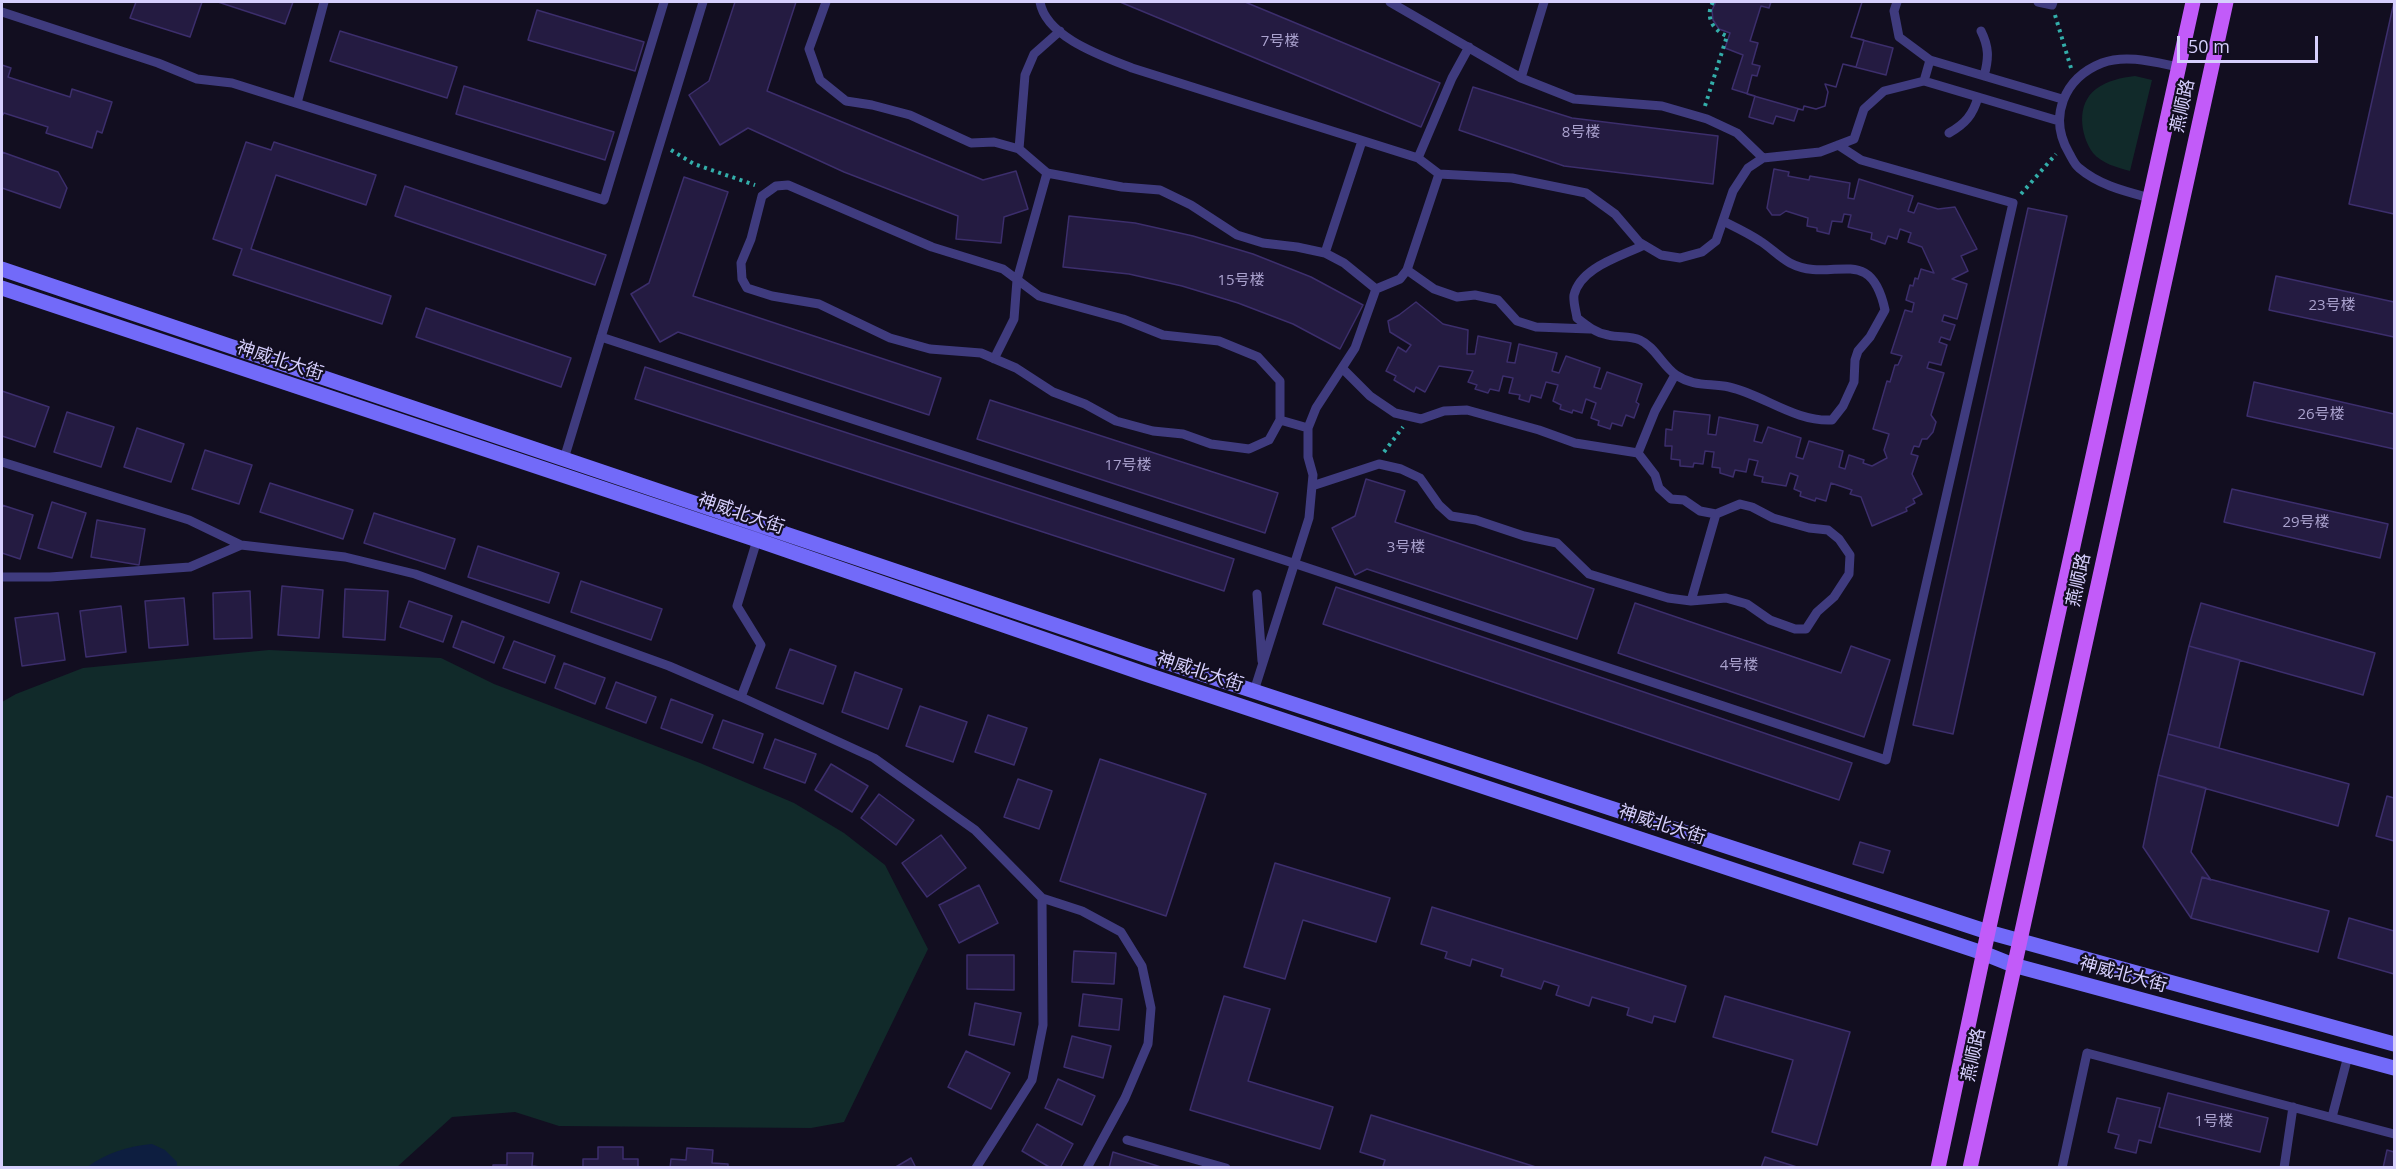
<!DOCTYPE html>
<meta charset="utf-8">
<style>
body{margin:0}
#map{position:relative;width:2396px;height:1169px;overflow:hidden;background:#120e20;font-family:"Open Sans",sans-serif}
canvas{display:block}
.frame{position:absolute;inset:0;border:3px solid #d6cffd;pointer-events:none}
.scale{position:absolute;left:2177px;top:36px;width:141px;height:27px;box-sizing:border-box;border:3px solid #d6cffd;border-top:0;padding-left:8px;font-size:18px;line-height:21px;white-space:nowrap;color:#d6cffd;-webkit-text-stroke:4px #120e20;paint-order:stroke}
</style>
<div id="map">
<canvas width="2396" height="1169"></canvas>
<div class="frame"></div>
<div class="scale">50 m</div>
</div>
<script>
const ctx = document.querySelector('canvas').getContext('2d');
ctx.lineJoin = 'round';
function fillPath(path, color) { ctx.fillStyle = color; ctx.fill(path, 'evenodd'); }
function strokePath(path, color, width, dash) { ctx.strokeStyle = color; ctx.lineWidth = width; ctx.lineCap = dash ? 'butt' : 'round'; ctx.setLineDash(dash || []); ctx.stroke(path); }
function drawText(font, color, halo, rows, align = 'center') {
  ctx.font = font + ' "Open Sans","Noto Sans SC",sans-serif'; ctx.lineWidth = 4.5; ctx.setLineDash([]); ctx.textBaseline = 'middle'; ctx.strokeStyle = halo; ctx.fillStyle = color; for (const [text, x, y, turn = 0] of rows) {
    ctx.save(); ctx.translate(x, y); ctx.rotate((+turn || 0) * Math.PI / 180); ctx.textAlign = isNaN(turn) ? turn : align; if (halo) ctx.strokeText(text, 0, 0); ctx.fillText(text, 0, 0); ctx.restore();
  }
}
fillPath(new Path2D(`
 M2135,76L2152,80L2130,171C2118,168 2101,163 2093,153C2080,135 2076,104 2096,89C2108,80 2121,78 2135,76Z
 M269,650L441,658L494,684L700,763L794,803L844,833L885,865L928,949L844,1122L811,1128L559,1126L515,1112L452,1117L397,1167L2,1168V702L16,694L83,668Z`), '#112a2a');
fillPath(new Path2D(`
 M152,1144L165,1150L177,1162V1167H87C107,1153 128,1146 152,1144Z`), '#0d1e40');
const building = new Path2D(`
 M136,2H202L190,37L130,18Z
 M218,2H293L285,24Z
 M735,2H796L767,91L983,180L1016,171L1028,209L1004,217L1001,243L956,239L958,216L844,172L748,128L720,145L689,95L709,81Z
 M1120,2H1245L1440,83L1421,127Z
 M1716,2H1862L1851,37L1893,48L1886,75L1843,64L1836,87L1825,84L1828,92L1825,106L1816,109L1804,106L1803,110L1798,109L1794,121L1776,116L1773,124L1749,117L1755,96L1732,89L1743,55L1725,48L1730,33L1719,29L1713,20L1712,10Z
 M1771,2H1862L1851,37L1864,40L1856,67L1843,64L1836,87L1825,84L1828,92L1825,106L1816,109L1804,106L1803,110L1747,94L1752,75L1757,76L1760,66L1752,64L1758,43L1750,41L1761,6L1769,8Z
 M2394,2V214L2349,204Z
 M537,10L644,42L635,71L528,40Z
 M340,31L457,67L447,98L330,61Z
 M2,65L11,68L8,77L70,97L72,89L112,102L102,133L97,131L92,148L46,133L48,127L4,113L2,116Z
 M464,86L614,132L605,160L456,114Z
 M1473,87L1572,118L1718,136L1713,184L1564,166L1459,130Z
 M246,142L271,150L274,142L376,175L366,205L276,175L251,249L391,296L382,324L233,275L242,249L213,239Z
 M2,152L58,172L67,188L60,208L2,188Z
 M1774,169L1789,172L1788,176L1809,180L1810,176L1850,183L1848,198L1854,199L1859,179L1913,196L1908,211L1914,213L1918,203L1938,209L1955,207L1977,249L1961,256L1968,271L1952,279L1967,284L1957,319L1944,315L1942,321L1955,325L1950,340L1941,337L1939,342L1947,345L1941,365L1929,362L1927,368L1944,373L1931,415L1936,422L1933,432L1927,439H1922L1919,447L1914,446L1911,454L1918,456L1912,474L1922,494L1913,499L1915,503L1906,508L1907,511L1872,526L1861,497L1850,494L1852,490L1831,483L1826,501L1816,498L1815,501L1800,496L1801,492L1794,489L1798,476L1790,473L1786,486L1762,482L1763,477L1754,475L1758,461L1749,459L1746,472L1735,470L1733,477L1720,473V468L1712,467L1714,452L1705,451L1703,464L1694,463L1693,467L1680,466V460L1671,459L1672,446H1665L1666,429L1672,430L1674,411L1710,415L1708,434L1716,435L1719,417L1758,425L1754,441L1762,443L1768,427L1801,438L1796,457L1803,459L1809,441L1843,451L1839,467L1845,469L1849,455L1864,460L1863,463L1872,466L1887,458L1884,450L1889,434L1873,429L1887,381L1890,382L1895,365H1898L1902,356L1891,353L1905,310L1912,312L1914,303L1906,300L1910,285L1913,286L1915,278L1918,279L1921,269L1934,273L1922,247L1908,242L1911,233L1900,229L1897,239L1888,236L1885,244L1871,239L1872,233L1848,227L1851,215L1844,214L1842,222L1832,221L1829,234L1817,231V228L1807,226L1808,218L1786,211L1780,215H1772L1767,208Z
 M684,177L728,192L693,296L941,378L929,415L678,332L660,342L631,294L649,283Z
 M405,186L606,255L595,285L395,216Z
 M2028,208L2067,216L1953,734L1913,725Z
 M1069,216L1135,223L1193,236L1253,254L1311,277L1363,305L1340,349L1293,324L1238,303L1182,286L1129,274L1063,267Z
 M2276,276L2394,302V337L2269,310Z
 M1416,302L1443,324L1468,330L1467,354H1475L1478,336L1511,343L1507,362L1515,363L1519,344L1557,353L1552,371L1559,373L1566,356L1600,368L1594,387L1601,389L1607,372L1642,384L1636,402L1639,404L1634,418L1626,415L1622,426L1612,423L1610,429L1598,425L1599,421L1591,418L1596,403L1586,399L1582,413L1573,410L1572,413L1560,409L1561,405L1553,401L1558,385L1546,382L1541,398L1531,395L1529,402L1519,399L1520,395L1509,393L1513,378L1503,376L1499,391L1490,389L1488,393L1475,389L1477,385L1468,382L1473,371L1439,366L1425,392L1416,387L1414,392L1394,380L1396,376L1386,371L1398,347L1406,352L1411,345L1390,332L1388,321L1399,315Z
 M426,308L571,358L561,387L416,337Z
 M645,367L1234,559L1224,591L635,399Z
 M2254,382L2394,414V449L2247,416Z
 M2,391L49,407L35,447L2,436Z
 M990,400L1278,493L1265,533L977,439Z
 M67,412L114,427L101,467L54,452Z
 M137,428L184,444L171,482L124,467Z
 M205,450L252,465L239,504L192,489Z
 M1366,479L1405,491L1395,522L1594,589L1577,639L1367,569L1355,575L1332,528L1355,516Z
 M270,483L353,510L343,539L260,512Z
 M2232,489L2388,524L2380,558L2224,522Z
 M52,502L86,513L72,558L38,548Z
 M2,505L33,515L20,559L2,553Z
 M374,513L455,539L445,569L364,543Z
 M97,520L145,529L139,565L91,557Z
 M478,546L559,573L549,603L468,577Z
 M581,581L662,609L651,640L571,612Z
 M282,586L323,590L319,638L278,635Z
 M1336,587L1852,763L1839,800L1323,624Z
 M345,589L388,591L385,640L343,637Z
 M250,591L252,638L214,639L213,593Z
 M184,598L188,645L149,648L145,601Z
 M409,601L452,616L443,642L400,627Z
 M1635,603L1841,673L1851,646L1890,660L1864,737L1618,653Z
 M2201,603L2375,653L2363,695L2189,646Z
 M121,606L126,652L86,657L80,611Z
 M58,613L65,660L22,666L15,618Z
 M462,621L504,637L494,663L453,647Z
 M514,641L555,656L545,683L503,668Z
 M2189,646L2240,660L2219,748L2168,734Z
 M790,649L836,666L823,704L776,688Z
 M564,663L605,678L595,704L555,688Z
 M855,672L902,689L888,729L842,712Z
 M616,682L656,697L646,723L606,708Z
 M671,699L713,715L702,743L661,728Z
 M920,706L967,722L953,762L906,746Z
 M988,715L1027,728L1014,765L975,752Z
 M723,720L763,734L753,763L713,748Z
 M2168,734L2349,784L2338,826L2158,775Z
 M775,739L816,754L805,783L764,768Z
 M1100,759L1206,794L1166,916L1060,881Z
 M831,764L868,786L852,812L815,790Z
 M2158,775L2206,788L2191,852L2211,880L2202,877L2191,918L2143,847Z
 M1018,779L1052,791L1039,829L1004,817Z
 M879,794L914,820L896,845L861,818Z
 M2387,796L2394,798V841L2376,836Z
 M941,835L966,868L927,897L902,863Z
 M1860,842L1890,851L1883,873L1853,864Z
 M1275,863L1390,898L1376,942L1303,920L1285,979L1244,967Z
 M2202,877L2329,911L2318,952L2191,918Z
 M979,885L998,923L959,943L939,905Z
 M1432,907L1686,986L1675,1022L1654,1016L1652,1023L1627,1015L1629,1008L1592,997L1589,1006L1556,995L1559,986L1544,981L1541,989L1501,976L1503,969L1472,959L1470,966L1445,958L1447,952L1421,944Z
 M2349,918L2394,931V974L2338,958Z
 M1074,951L1116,953L1114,984L1072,982Z
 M967,955H1014V990L967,989Z
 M1083,994L1122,999L1119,1030L1079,1026Z
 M1224,996L1270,1009L1248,1081L1333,1107L1320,1149L1190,1110Z
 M1725,996L1850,1032L1817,1145L1772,1132L1793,1060L1713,1037Z
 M975,1003L1021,1013L1014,1045L969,1035Z
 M1072,1036L1111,1046L1103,1078L1064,1067Z
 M966,1051L1010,1073L991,1109L948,1087Z
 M1058,1079L1095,1096L1082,1125L1045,1108Z
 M2168,1093L2268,1118L2260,1152L2159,1127Z
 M2117,1098L2160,1108L2151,1143L2139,1140L2136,1153L2115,1148L2119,1135L2108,1132Z
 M1371,1115L1539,1168H1388L1383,1166L1385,1160L1360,1152Z
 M1037,1124L1073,1144L1060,1168H1051L1022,1151Z
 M598,1147H623V1159H638V1168H583V1159H598Z
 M687,1148L713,1150L712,1163L728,1164V1168H670L671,1159L686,1160Z
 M2387,1150L2394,1152V1168H2383Z
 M1113,1152L1164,1168H1109Z
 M507,1153H533L532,1166L549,1168H493V1165H507Z
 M1765,1157L1800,1168H1761Z
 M911,1158L916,1168H894Z`);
fillPath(building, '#241b41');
strokePath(building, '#3c2e6c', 1.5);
strokePath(new Path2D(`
 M2055,15L2071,68
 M1705,106L1727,36C1712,30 1705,16 1713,2
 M671,150L694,164L755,185
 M2021,194L2056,154
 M1384,452L1403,427`), '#33aeaa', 4, [3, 4.5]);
strokePath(new Path2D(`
 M826,2L809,49L820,80L846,101L872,105L910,115L971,143L994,142L1019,149L1047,173L1122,187L1160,190L1191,205L1237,235L1263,243L1297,247L1325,253L1344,263L1376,289
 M1040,2C1046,37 1102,56 1132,68L1418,158L1439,174L1512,178L1586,193L1615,214L1639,242L1661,255L1680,258L1702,252L1716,241L1733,191L1748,168L1763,158L1820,152L1854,139L1864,109L1884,91L1924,81L2059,121
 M1390,2L1521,78L1574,99L1662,106L1707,119L1737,133L1763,158
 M1897,2L1894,11L1899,37L1930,60L2062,99
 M2038,2L2052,5L2053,2
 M2,12L158,63L197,79L232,83L604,200L664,2
 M1981,31C1989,47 1989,58 1984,76
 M1521,78L1544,2
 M1924,81L1930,60
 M297,103L324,2
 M1949,133C1965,124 1973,115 1978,97
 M1019,149L1025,75L1034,54L1060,31
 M1418,158L1452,78L1469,47
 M788,185L932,247L1003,269L1039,296L1123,319L1163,335L1219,341L1258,357L1280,381V420L1269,440L1249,449L1211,444L1183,434L1153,431L1116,421L1085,404L1053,392L1016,368L981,353L930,349L890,338L819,304L772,296L747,288L742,279L741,263L751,239L762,196L776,186Z
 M2150,198C2124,191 2099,185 2079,168C2074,164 2072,158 2069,153C2048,117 2064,78 2102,63C2126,54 2154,62 2178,67
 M1644,245C1620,257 1581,267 1574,295C1573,302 1576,311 1577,318C1587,326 1596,333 1608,335C1619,338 1629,335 1640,340C1654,346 1663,366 1676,375C1694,387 1709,383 1729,387C1764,395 1795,422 1832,420L1843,406L1854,382L1855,360L1858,351L1870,337L1885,310C1870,241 1832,285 1790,263C1779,257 1770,247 1760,241C1748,233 1735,227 1723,221
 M1325,253L1362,141
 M1407,270L1434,289L1457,297L1475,295L1498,300L1517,321L1536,327L1590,329
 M601,337L1296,564L1886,760L2013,203L1861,160L1838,145
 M994,359L1014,319L1017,280L1047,173
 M1280,420L1308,428
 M1638,453L1655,411L1675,375
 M564,459L703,2
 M2,462L189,520L241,545L345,557L415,574L669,666L741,697
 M1312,486L1379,464L1401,469L1420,478L1439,505L1451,516L1476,520L1524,536L1557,543L1589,574L1668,598L1691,601L1726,598L1747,604L1770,620L1795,629H1806L1817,612L1834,597L1849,574L1850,555L1839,539L1828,530L1809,528L1773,518L1752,507L1740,504L1716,514L1700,511L1684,500L1671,499L1659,488L1655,475L1638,453L1575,443L1539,430L1467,410L1444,411L1421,419L1395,413L1370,396L1342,368
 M757,540L737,606L761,645L741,697L874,758L975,830L1042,898L1043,1025L1032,1080L976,1168
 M2,577H50L190,567L241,545
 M1257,594L1262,661
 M1691,601L1716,514
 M1254,691L1309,518L1313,475L1308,457V428L1316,408L1355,348L1376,289L1400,279L1407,270L1439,174
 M1042,898L1082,911L1121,932L1142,966L1151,1008L1148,1044L1125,1098L1087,1168
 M2332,1117L2348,1056
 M1127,1140L1226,1168
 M2062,1168L2087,1053L2394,1134
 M2284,1168L2293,1107`), '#3f3b7e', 9);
strokePath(new Path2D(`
 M2,269L1144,655L1988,932L2394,1044
 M2,288L757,540L1145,674L1983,953L2013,965L2394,1068`), '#726af9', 15);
strokePath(new Path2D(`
 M1938,1168L1988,932L2193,2
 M1970,1168L2226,2`), '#c25bf9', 15);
drawText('15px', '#aaa2ce', null, [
 ["7号楼",1280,42],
 ["8号楼",1581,133],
 ["15号楼",1241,281],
 ["23号楼",2332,306],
 ["26号楼",2321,415],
 ["17号楼",1128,466],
 ["29号楼",2306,523],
 ["3号楼",1406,548],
 ["4号楼",1739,666],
 ["1号楼",2214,1122]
]);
drawText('18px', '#d6cffd', '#120e20', [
 ["燕顺路",2183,106,-78],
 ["神威北大街",280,361,18],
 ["神威北大街",741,514,19],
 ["燕顺路",2079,580,-78],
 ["神威北大街",1200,672,18],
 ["神威北大街",1662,825,18],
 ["神威北大街",2123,975,15],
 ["燕顺路",1974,1055,-78]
]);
</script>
